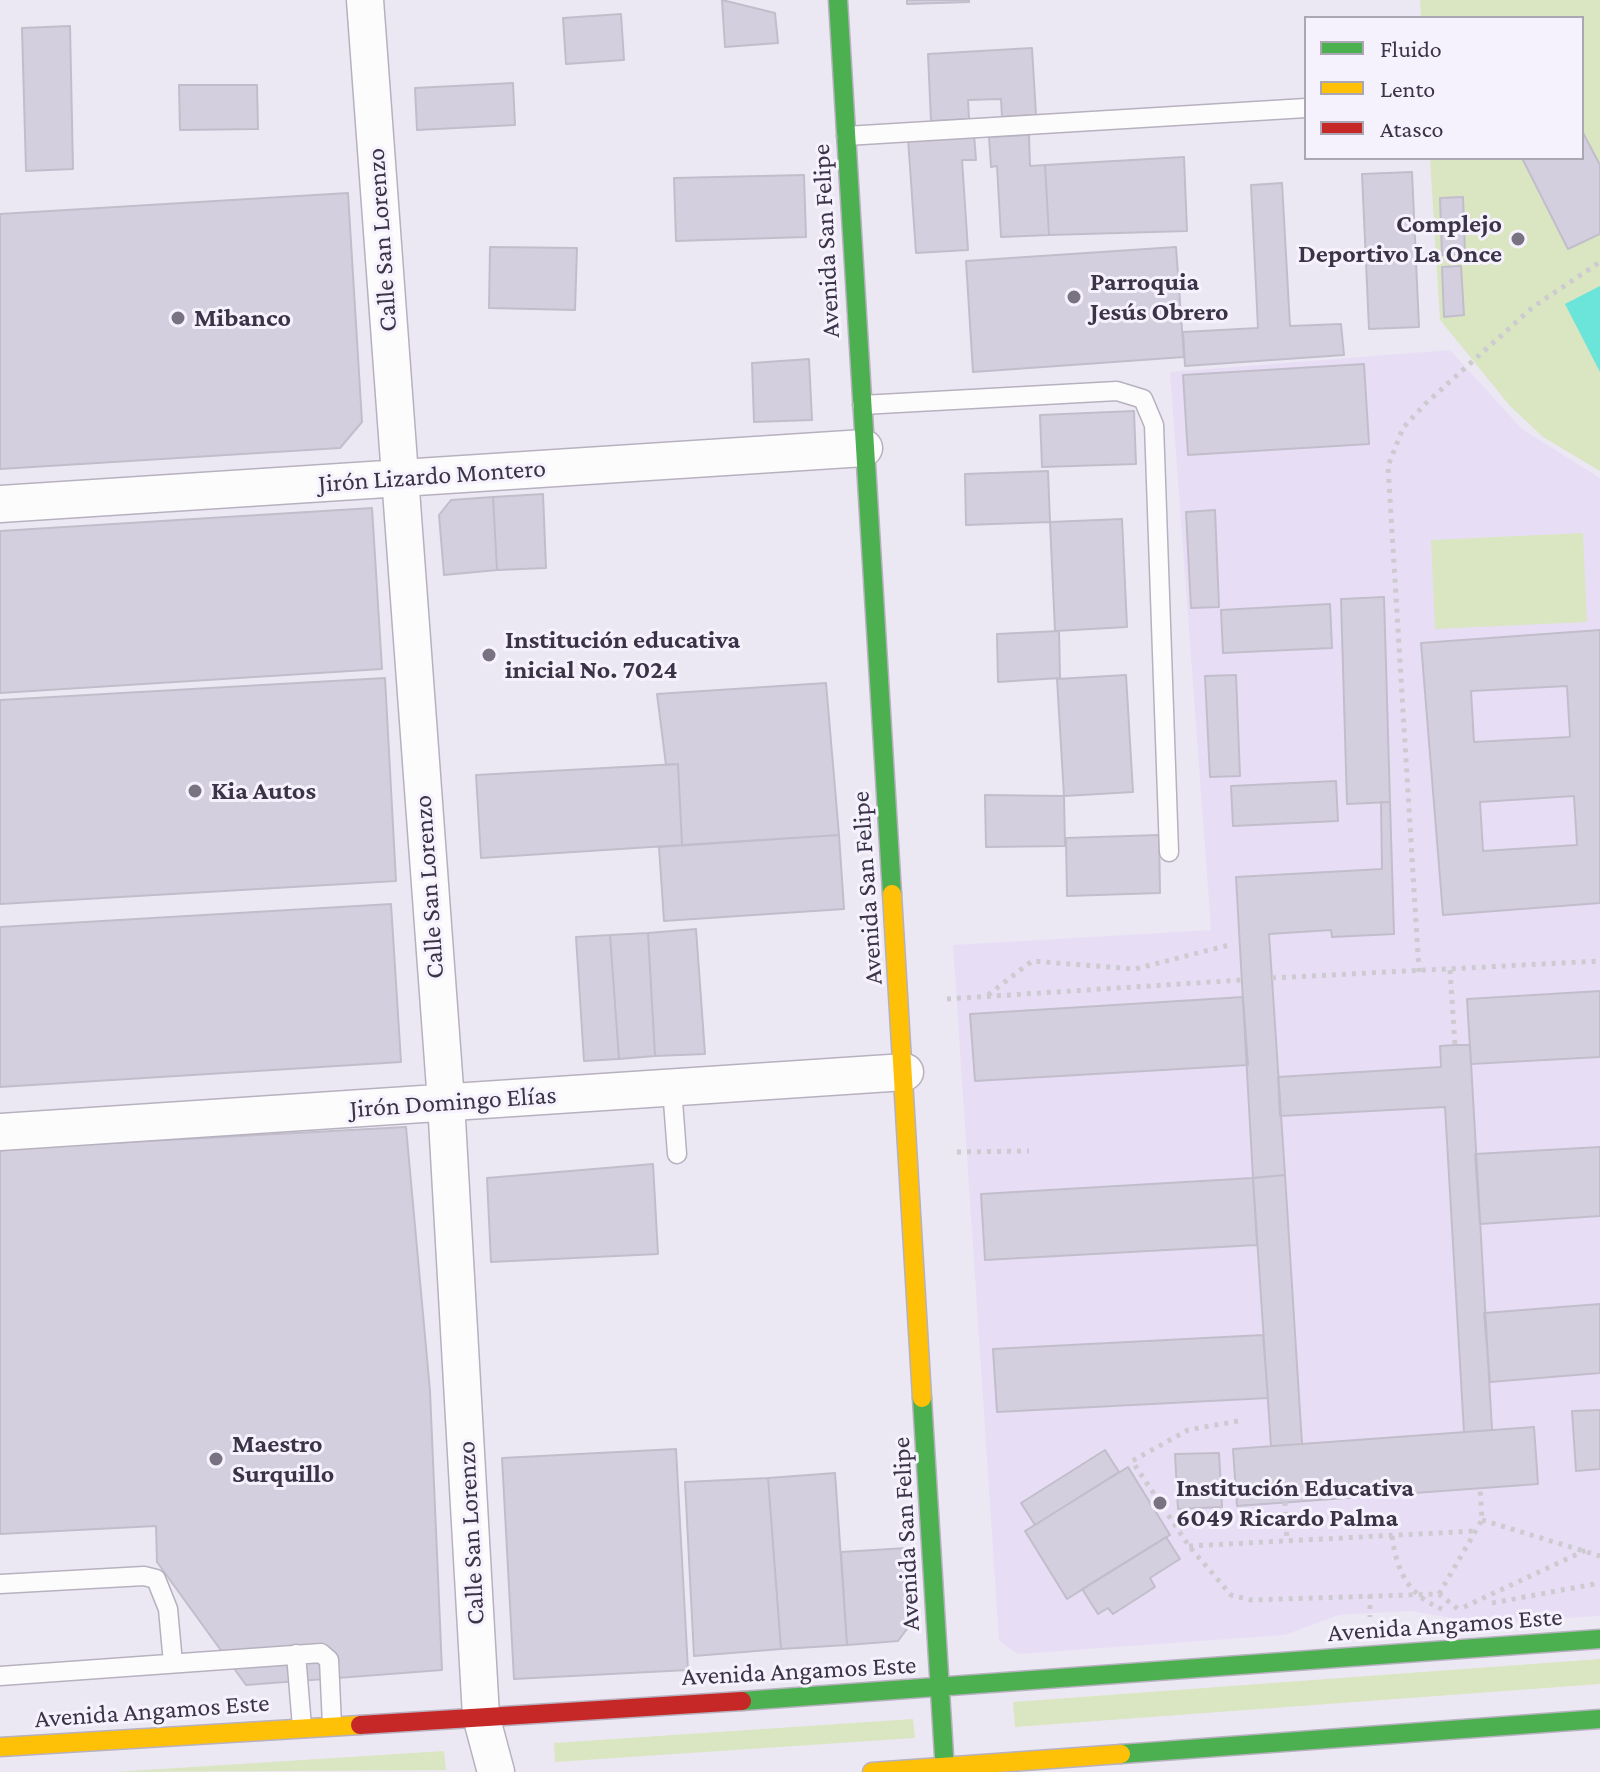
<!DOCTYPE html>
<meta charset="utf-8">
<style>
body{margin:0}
#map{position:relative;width:1600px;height:1772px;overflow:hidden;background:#ece8f3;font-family:"Crimson Pro",serif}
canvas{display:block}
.legend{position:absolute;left:1304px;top:16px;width:280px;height:144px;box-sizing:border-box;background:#f6f2fd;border:2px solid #aba6b4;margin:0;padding:10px 14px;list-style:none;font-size:24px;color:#3b3347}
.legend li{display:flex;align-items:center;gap:16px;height:40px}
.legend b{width:40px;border:2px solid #aba6b4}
</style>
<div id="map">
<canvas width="1600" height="1772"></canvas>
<ul class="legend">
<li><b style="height:10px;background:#4caf50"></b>Fluido</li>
<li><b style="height:10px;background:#ffc107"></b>Lento</li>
<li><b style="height:10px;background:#c62828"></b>Atasco</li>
</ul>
</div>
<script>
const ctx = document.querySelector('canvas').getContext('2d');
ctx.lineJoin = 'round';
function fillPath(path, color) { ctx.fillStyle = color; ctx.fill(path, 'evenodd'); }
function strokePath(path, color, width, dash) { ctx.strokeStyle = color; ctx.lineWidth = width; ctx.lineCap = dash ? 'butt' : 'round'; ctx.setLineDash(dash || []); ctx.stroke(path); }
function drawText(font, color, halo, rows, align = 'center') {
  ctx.font = font + ' "Crimson Pro",serif'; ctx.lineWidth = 6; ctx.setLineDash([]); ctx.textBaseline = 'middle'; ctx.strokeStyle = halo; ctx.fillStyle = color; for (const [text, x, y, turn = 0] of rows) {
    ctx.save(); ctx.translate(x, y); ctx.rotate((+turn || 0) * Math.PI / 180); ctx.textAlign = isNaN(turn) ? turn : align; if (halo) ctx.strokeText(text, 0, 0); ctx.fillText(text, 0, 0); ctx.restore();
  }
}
fillPath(new Path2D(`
 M1450,350L1522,429L1600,478V1616L1480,1623L1411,1611L1339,1615L1285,1635L1018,1654L999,1641L953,945L1211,930L1170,372Z`), '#e7def6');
fillPath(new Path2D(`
 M1420,0H1600V471L1543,437L1510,406L1440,320L1430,158H1582V18H1421Z
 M1583,533L1587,622L1435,629L1431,540Z
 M1600,1659V1684L1015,1727L1013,1702Z
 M913,1719L915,1738L555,1762L554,1743Z
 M444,1751L446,1770L114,1772Z`), '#dae5c2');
fillPath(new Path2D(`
 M1600,286V372L1565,304Z`), '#6be4da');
const building = new Path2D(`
 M722,0L775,13L778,43L725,47Z
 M907,0H969V2L907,4Z
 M621,14L624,60L566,64L563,18Z
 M70,26L73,169L26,171L22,28Z
 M1032,48L1036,115L1002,117L1001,99L968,100L969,119L931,121L928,54Z
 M513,83L515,125L417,130L415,88Z
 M179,85H257L258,129L180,130Z
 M1582,131L1600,165V234L1568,249L1522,158H1582Z
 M974,134L976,160H962L968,250L916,253L908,139Z
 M1029,135L1030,166L1045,165L1049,235L1001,237L997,166L991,167L989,137Z
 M1184,157L1187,231L1049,235L1045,165Z
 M1412,172L1419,327L1369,329L1362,174Z
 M804,175L806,237L676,241L674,178Z
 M1282,183L1290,326L1341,324L1344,355L1185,366L1183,332L1258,328L1251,185Z
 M348,193L362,422L340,448L0,469V214Z
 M1463,197L1465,254L1442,255L1440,198Z
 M490,247L577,248L575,310L489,308Z
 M1176,247L1184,357L973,372L966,261Z
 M1461,266L1464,315L1444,317L1442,267Z
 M809,359L812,420L754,422L752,363Z
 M1364,364L1369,444L1188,455L1183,375Z
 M1134,411L1136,464L1042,467L1040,415Z
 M1048,471L1050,522L966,525L965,474Z
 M543,494L546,568L497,570L493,497Z
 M493,497L497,570L444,575L439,515L451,500Z
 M372,508L382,669L0,693V531Z
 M1215,510L1219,607L1191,608L1186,512Z
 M1122,519L1127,627L1055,631L1050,522Z
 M1384,597L1390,802L1347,804L1341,599Z
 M1330,604L1332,648L1223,653L1221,610Z
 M1600,630V903L1443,915L1421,643ZM1567,686L1570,737L1474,742L1471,691ZM1574,796L1577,845L1483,851L1480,802Z
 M1059,631L1060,678L998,682L997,634Z
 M1126,675L1133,792L1064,796L1057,679Z
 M1236,675L1240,776L1210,777L1205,676Z
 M385,678L396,881L0,904V700Z
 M826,683L839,835L682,845L678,764L666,765L657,694Z
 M678,764L682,845L481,858L476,775Z
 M1336,781L1338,821L1233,826L1231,786Z
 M985,795L1064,796L1065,846L986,847Z
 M1381,802H1390L1394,934L1332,937L1331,930L1269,934L1285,1175L1253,1178L1236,877L1382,869Z
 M839,835L844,909L664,921L659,847Z
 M1159,835L1160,893L1067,896L1066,838Z
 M391,904L401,1062L0,1087V927Z
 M696,929L705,1054L655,1056L648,933Z
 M648,933L655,1056L619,1059L610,935Z
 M610,935L619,1059L584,1061L576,937Z
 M1600,991V1057L1471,1064L1467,999Z
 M1243,997L1248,1065L975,1081L970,1014Z
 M1455,1045H1470L1492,1430L1464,1432L1445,1107L1280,1116L1278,1077L1441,1067L1440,1046Z
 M406,1127L430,1391L442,1670L246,1685L157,1562L156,1526L0,1534V1149Z
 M1600,1147V1216L1480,1224L1475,1154Z
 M653,1164L658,1254L491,1262L487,1178Z
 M1285,1175L1302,1444L1271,1446L1253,1178Z
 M1253,1178L1257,1245L985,1260L981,1194Z
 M1600,1304V1373L1490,1382L1484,1313Z
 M1263,1335L1268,1398L997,1412L993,1349Z
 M1600,1410V1469L1576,1471L1572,1411Z
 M1534,1427L1538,1484L1237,1506L1233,1449Z
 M676,1449L688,1670L514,1679L502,1458Z
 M1105,1450L1119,1472L1035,1525L1021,1503Z
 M1219,1453L1222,1507L1178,1509L1175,1454Z
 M1128,1467L1170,1535L1067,1599L1025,1531Z
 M835,1473L847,1645L781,1649L768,1478Z
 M768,1478L781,1649L694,1656L685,1482Z
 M1166,1537L1180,1559L1150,1578L1155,1587L1113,1614L1108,1608L1098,1614L1082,1589Z
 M907,1548L913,1621L898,1641L847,1645L841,1552Z`);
fillPath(building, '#d4cfde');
strokePath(building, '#c2bdcb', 2);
const lane = new Path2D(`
 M846,136L1306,108
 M862,405L1117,391L1143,399L1154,425L1169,852
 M672,1088L677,1154
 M0,1584L144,1576L156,1579L168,1609L173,1663
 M296,1654L302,1727
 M0,1676L321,1653L329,1660L332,1725`);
const street = new Path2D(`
 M365,0L446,1102L481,1716L496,1772
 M0,504L864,448
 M0,1132L905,1072`);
const fast = new Path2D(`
 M838,0L892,894
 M922,1398L945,1772
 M742,1701L1600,1639
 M1121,1754L1600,1719`);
const slow = new Path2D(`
 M892,894L922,1398
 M0,1747L360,1725
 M872,1772L1121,1754`);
const jam = new Path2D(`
 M360,1725L742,1701`);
strokePath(lane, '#b7b1bf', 21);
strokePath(street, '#b7b1bf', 39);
strokePath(fast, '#b7b1bf', 21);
strokePath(slow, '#b7b1bf', 21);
strokePath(jam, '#b7b1bf', 21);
strokePath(new Path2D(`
 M1450,970L1455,1045
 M1419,972L1388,466L1403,428L1425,404L1533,307L1600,262
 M1272,978L1600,961
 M988,995L1032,961L1135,969L1233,944
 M947,999L1242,980
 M957,1152L1029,1151
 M1238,1421L1188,1430L1132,1461L1189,1546L1231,1595L1251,1600L1439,1594L1458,1609
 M1285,1502L1287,1542
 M1482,1520L1600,1556
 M1392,1536C1397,1572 1408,1595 1442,1609
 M1189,1546L1475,1531
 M1439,1594L1482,1520L1480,1488
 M1370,1595V1617
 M1492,1603L1600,1583
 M1464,1607L1586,1550`), '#cdcbd0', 5, [4, 6]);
strokePath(lane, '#fcfcfd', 18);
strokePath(street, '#fcfcfd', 36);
strokePath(fast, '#4caf50', 18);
strokePath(slow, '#ffc107', 18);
strokePath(jam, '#c62828', 18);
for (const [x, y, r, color] of [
 [1518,239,8,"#797283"],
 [1074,297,8,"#797283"],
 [178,318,8,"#797283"],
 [489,655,8,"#797283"],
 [195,791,8,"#797283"],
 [216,1459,8,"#797283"],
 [1160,1503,8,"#797283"]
]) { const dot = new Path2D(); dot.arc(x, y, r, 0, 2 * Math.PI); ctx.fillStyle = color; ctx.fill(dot); strokePath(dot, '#f6f2fd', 3); }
drawText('bold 26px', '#3b3347', '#f6f2fd', [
 ["Complejo",1502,224,"right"],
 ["Deportivo La Once",1502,254,"right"],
 ["Parroquia",1090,282],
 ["Jesús Obrero",1090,312],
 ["Mibanco",194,318],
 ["Institución educativa",505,640],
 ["inicial No. 7024",505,670],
 ["Kia Autos",211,791],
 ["Maestro",232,1444],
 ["Surquillo",232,1474],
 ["Institución Educativa",1176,1488],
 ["6049 Ricardo Palma",1176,1518]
], 'left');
drawText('26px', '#3b3347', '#f6f2fd', [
 ["Calle San Lorenzo",382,240,-94],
 ["Avenida San Felipe",826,241,-93],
 ["Jirón Lizardo Montero",432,476,-4],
 ["Calle San Lorenzo",429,887,-94],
 ["Avenida San Felipe",867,888,-94],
 ["Jirón Domingo Elías",453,1102,-4],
 ["Calle San Lorenzo",471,1533,-93],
 ["Avenida San Felipe",906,1534,-93],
 ["Avenida Angamos Este",1445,1625,-4],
 ["Avenida Angamos Este",799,1671,-3],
 ["Avenida Angamos Este",152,1711,-4]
]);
</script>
